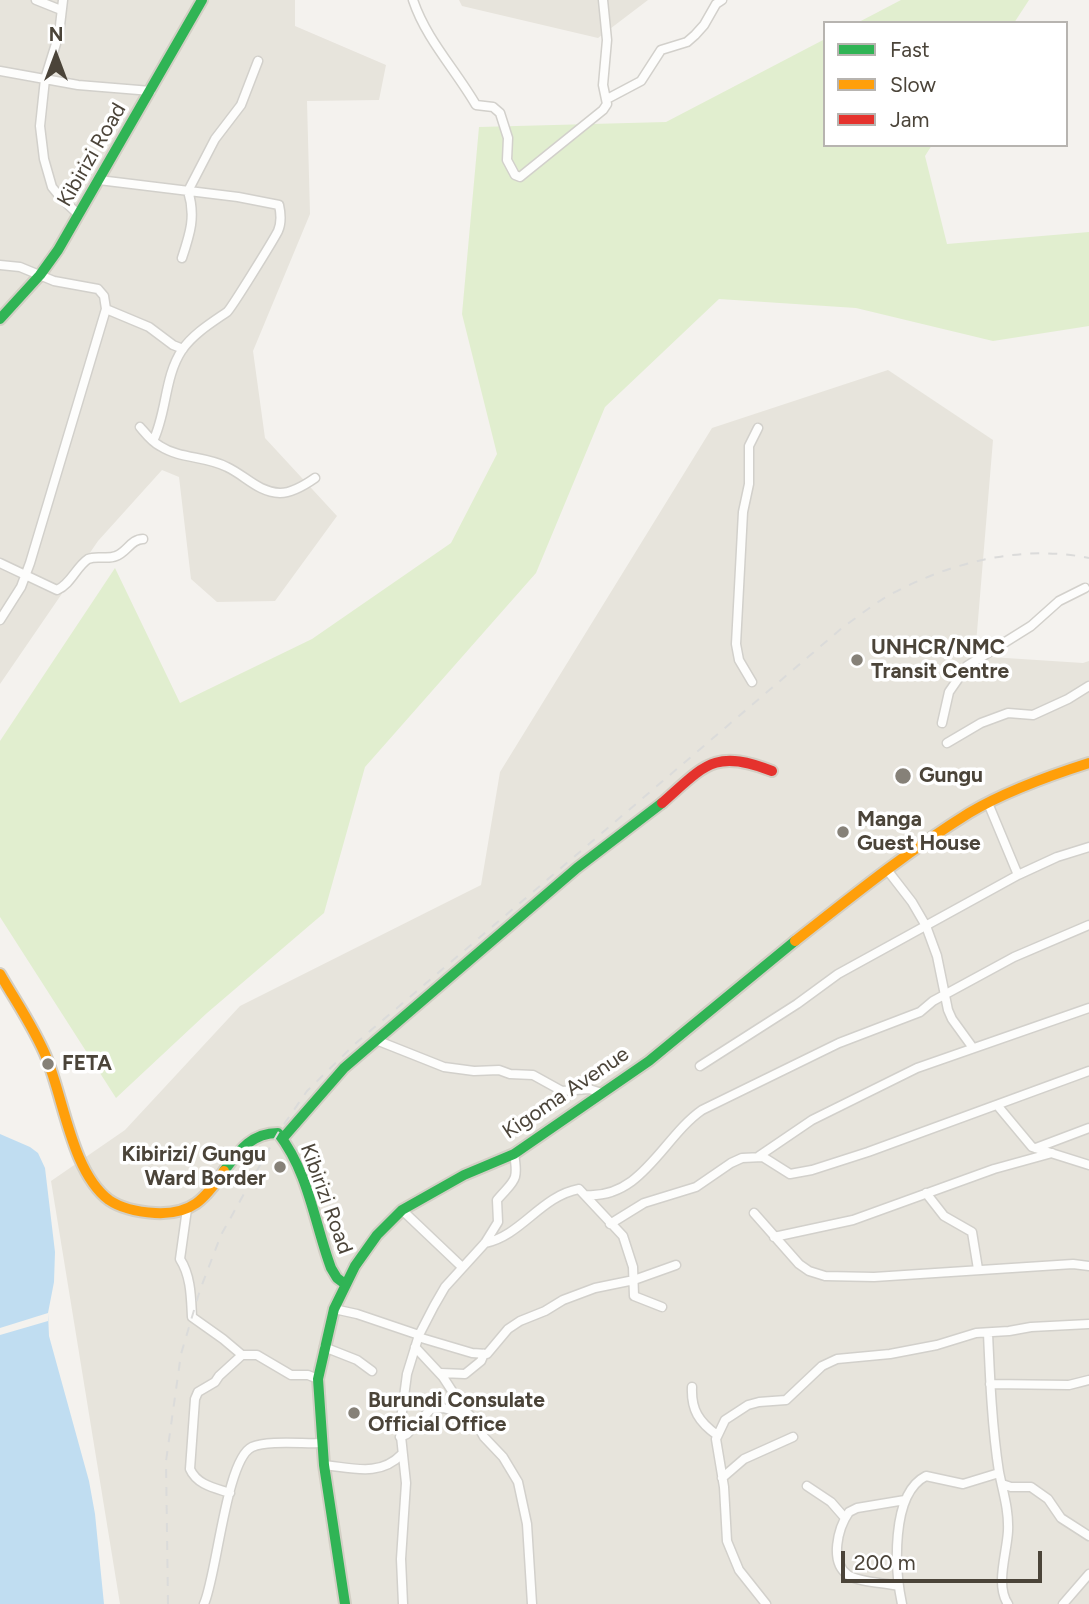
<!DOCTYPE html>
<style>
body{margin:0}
#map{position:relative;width:1089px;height:1604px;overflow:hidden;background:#f4f2ee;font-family:Figtree,sans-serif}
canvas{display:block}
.legend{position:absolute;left:823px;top:21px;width:245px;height:126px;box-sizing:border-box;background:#fff;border:2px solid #b7b4b0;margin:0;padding:9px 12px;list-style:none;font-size:21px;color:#4b4439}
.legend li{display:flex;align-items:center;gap:14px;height:35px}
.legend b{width:35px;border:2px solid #b7b4b0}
.north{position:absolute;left:21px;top:21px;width:70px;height:70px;-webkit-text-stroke:5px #fff;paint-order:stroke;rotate:0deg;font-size:19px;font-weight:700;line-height:28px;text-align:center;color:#4b4439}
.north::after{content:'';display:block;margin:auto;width:24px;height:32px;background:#4b4439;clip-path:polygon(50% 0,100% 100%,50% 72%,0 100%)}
.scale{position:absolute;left:841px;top:1551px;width:201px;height:32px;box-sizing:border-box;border:4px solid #4b4439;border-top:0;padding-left:9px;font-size:21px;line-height:24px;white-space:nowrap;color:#4b4439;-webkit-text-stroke:5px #fff;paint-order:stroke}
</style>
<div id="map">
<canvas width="1089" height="1604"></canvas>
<ul class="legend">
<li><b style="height:9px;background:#30b455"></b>Fast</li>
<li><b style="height:9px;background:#ff9f0a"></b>Slow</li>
<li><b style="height:9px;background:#e5322d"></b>Jam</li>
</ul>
<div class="north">N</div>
<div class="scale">200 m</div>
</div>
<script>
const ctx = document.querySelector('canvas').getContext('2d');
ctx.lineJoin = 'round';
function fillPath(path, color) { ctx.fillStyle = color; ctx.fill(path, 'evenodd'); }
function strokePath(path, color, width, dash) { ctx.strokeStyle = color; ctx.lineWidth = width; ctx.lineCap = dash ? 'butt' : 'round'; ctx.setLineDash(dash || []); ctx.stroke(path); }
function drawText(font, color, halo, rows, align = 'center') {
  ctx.font = font + ' Figtree,sans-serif'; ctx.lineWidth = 7; ctx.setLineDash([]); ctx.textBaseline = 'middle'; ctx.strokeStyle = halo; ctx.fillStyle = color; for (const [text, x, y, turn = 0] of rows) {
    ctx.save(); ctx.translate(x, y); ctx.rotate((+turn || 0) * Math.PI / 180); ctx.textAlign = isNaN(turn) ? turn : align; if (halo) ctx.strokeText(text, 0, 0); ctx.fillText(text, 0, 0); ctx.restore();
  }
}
fillPath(new Path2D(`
 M0,0H295V26L386,65L379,100L307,101L310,214L253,351L265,438L337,516L275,601L217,602L191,579L179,477L162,470L98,541L0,684Z
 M459,0H648L598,38L462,6Z
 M888,370L993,440L975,656L1083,663L1089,661V1604H120L51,1181L125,1130L240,1006L481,885L500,772L712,428Z`), '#e7e4dc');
fillPath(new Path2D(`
 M901,0H1029L1014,23H857Z
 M825,39V145H932L925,156L947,244L1089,232V326L993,341L856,308L719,299L605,407L536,573L365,767L324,913L207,1013L116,1098L0,917V741L115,568L180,703L312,639L451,543L497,454L462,314L479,127L666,122Z`), '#e1eecf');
fillPath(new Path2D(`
 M0,1134L30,1147L38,1153L45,1168L55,1252L54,1282L48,1313L49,1336L89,1481L95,1514L104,1604H0Z`), '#c0ddf1');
fillPath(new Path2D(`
 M48,1313V1321L0,1335V1328Z`), '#f4f2ee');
const street = new Path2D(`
 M36,0L61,10
 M63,0L59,34L45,79L40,126L44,159L52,187L61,198L79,215
 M413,0C426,39 455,69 476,105L493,107L500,113L508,138L507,160L515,175L520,177L603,110L607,104L603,85L607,40L603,0
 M0,71L78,85L151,91
 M607,99L641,81L661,50L687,42L695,35L704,25L716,4L722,0
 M99,180L238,197L279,205C281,214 282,222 278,231C274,239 231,309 227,312C211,323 193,334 182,350C164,377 167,413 153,441
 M182,258C190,234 196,216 188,191L215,139L241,105L258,61
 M0,265L20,267L54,281L98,289L104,296L106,309L149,327L173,345L183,349
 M140,427C146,434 152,442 160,446C180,459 206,456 227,467C246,476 258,492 280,493C292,493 305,485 315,478
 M0,563L57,590C71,584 76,567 88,559C97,555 107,560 116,556C127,552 131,539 143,539
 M0,620L21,587L30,563L106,309
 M752,682L739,660L736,644L743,512L749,484V446L758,428
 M942,723L949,692L967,666L1031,626L1059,601L1085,588
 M947,743L981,723L1008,713L1033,715L1068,699L1089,686
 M988,803L1018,875
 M888,871L912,902L926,926L937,956L948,1010L952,1019L973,1048
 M376,1040L444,1067L474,1071L499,1070L510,1074L533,1075L562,1091L589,1089L602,1093
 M700,1066L797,1004L838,974L1018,875L1057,857L1089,847
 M997,1105L1032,1147L1089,1165
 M1036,1148L1089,1128
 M759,1156L812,1120L917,1068L1089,1008
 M926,1193L944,1216L972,1232L978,1269
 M586,1195C642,1199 663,1137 702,1110L839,1043L920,1012L933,1001L1014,957L1089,925
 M187,1209L180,1259C191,1276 191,1297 192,1317L223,1339L242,1355H257L291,1375H308L318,1379
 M402,1210L462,1267
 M754,1213L799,1264L809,1271L825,1276L874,1277L1073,1264L1089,1266
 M610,1224L644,1203L696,1187L731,1163L742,1158L763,1157L790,1174L812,1170L868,1152L1089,1071
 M774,1237L853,1220L994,1169L1052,1153
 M485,1243C521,1236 541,1196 579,1189L623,1236L633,1267L634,1296L662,1307
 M334,1309L357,1314L419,1335
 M988,1333C990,1379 992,1427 999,1472C1003,1492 1009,1510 1008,1531C1007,1553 995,1585 1008,1604
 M418,1337L472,1353L487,1354L508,1329L520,1321L545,1311L563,1300L595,1288L634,1280L676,1265
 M324,1347L357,1360L372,1371
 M415,1347L443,1377L465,1411L474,1419L484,1437L503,1457L518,1482L527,1524L532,1604
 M441,1373L465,1374L481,1361L484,1354
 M990,1384L1069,1385L1089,1380
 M692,1387C691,1410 699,1422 717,1435
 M400,1437L407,1434L431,1409L443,1408L469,1415
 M324,1465C353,1468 380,1477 402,1454
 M722,1478L744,1459L793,1437
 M1002,1484L1011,1487H1031L1048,1499L1061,1518L1089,1536
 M807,1486L831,1502L845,1518
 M230,1493C215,1488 197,1485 190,1469L195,1399L198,1392L215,1382L219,1376L242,1355
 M898,1586C886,1583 858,1582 848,1575C829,1562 838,1528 849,1512L857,1508L905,1500
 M204,1604C217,1575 226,1459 252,1447C268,1440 304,1444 322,1443
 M403,1604L401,1559L406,1483L400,1427L407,1374L419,1335L434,1306L445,1287L485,1243L498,1222L497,1200C514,1180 519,1182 514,1154
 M766,1604L739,1570L727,1541L724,1487L716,1439L725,1420L748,1405L759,1402L786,1400L822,1366L837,1359L890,1354L937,1345L976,1333L1009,1331L1031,1327L1089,1324
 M902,1604C895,1571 890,1494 926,1476L963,1484L999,1473
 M1063,1604L1089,1574`);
const fast = new Path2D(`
 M0,319L40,275L58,250L202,0
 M283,1138L344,1068L577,868L662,803
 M224,1171C239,1151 251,1133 278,1133C309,1173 314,1222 331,1268L337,1278L345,1284
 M345,1604L324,1465L318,1379L334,1309L355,1266L377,1235L402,1210L464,1175L514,1154L649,1061L795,941`);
const slow = new Path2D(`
 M795,941C851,897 908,851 969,813C1006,791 1048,776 1089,763
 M0,974C16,1002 35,1029 47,1059C64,1100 72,1172 109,1200C122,1209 140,1212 155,1213C192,1215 205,1199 224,1171`);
const jam = new Path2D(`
 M662,803C704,766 714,748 772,771`);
strokePath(street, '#d2d0cb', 11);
strokePath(fast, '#d3cfc5', 14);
strokePath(slow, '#d3cfc5', 14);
strokePath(jam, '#d3cfc5', 14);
strokePath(street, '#fdfdfc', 8);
strokePath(fast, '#30b455', 10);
strokePath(slow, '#ff9f0a', 10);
strokePath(jam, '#e5322d', 10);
strokePath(new Path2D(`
 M168,1604L166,1461L181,1354L200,1290L221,1235L278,1133L307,1091L356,1043L842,628C856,618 871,606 886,597C947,563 1020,544 1089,558`), '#dbdbda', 2, [9, 9]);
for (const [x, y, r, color] of [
 [857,660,7,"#868178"],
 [903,776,9,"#868178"],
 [843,832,7,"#868178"],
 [48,1064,7,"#868178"],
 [280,1167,7,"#868178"],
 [354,1413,7,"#868178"]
]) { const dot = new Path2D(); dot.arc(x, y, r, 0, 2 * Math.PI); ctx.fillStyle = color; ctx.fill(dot); strokePath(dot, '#fff', 2.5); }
drawText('21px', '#4b4439', '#fff', [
 ["Kibirizi Road",92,155,-60],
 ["Kigoma Avenue",566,1093,-34],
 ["Kibirizi Road",326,1199,70]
]);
drawText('bold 21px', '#4b4439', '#fff', [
 ["UNHCR/NMC",871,648],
 ["Transit Centre",871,672],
 ["Gungu",919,776],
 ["Manga",857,820],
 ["Guest House",857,844],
 ["FETA",62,1064],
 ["Kibirizi/ Gungu",266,1155,"right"],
 ["Ward Border",266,1179,"right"],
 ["Burundi Consulate",368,1401],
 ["Official Office",368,1425]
], 'left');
</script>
